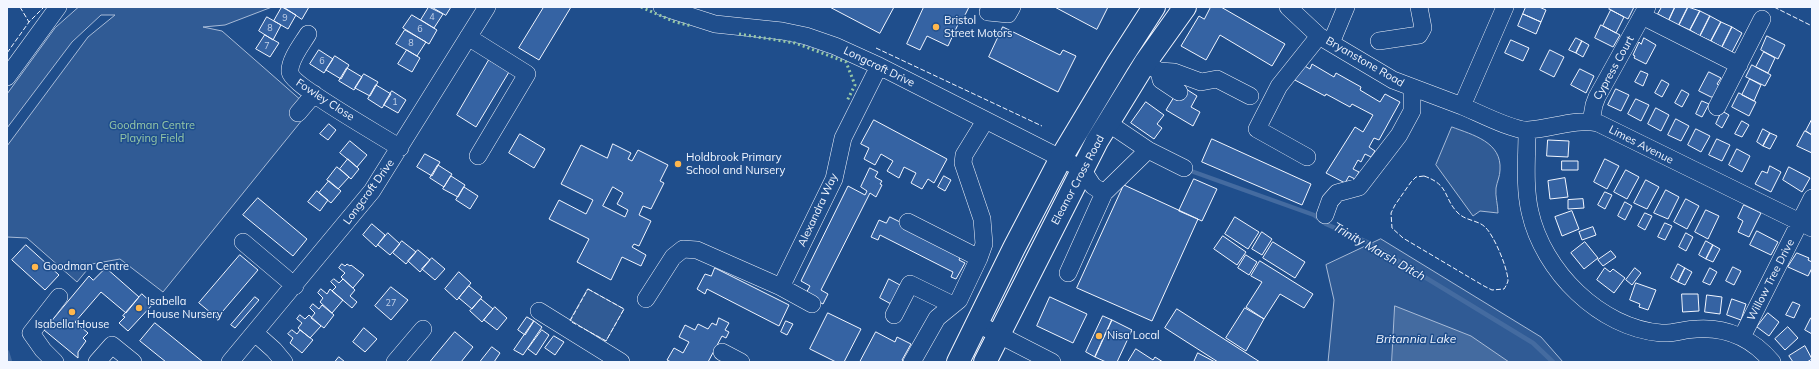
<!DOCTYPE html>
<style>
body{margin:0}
#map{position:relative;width:1819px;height:369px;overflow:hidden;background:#1f4e8c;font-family:Mulish,sans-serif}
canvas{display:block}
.frame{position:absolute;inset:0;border:8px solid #f2f6ff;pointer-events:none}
</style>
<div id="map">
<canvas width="1819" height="369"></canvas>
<div class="frame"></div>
</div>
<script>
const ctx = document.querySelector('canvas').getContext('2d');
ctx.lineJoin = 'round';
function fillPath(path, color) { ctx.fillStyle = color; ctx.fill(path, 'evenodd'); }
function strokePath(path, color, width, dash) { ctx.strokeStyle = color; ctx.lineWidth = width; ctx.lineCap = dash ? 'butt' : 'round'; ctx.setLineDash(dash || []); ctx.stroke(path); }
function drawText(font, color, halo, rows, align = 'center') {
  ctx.font = font + ' Mulish,sans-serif'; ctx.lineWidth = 3; ctx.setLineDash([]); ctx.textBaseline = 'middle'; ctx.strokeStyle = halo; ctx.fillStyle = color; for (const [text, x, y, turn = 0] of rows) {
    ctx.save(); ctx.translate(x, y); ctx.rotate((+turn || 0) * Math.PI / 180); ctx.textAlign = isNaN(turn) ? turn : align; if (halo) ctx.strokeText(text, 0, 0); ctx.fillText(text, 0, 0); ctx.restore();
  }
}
const green = new Path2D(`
 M79,7H272L225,25L203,27L222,31L311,109L163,292L120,259L92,264L77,282L27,238L7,237V146L88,37L115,15H101L72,42L7,128V94L55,28Z
 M1452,127C1473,135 1502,142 1500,170C1500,176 1497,182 1496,188C1495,196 1498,205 1498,213L1480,211L1473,216L1436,165Z
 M1381,239L1541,337L1563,362H1328L1334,300L1326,265Z
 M588,289L624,309L606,341L570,321Z`);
fillPath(green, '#305b95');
strokePath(green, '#a8bbd7', 1);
const water = new Path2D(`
 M1395,306L1471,336L1509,362H1392Z`);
fillPath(water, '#446ba0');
strokePath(water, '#a8bbd7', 1);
strokePath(new Path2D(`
 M1191,171L1314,215L1326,224L1367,242L1533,343L1553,362
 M7,352L10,362`), '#446ba0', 4.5);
const building = new Path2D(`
 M282,7L296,15L288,29L274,21Z
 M284,7H309L302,19Z
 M429,7L443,14L434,28L421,20Z
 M432,7H451L446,15Z
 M544,7H571L539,60L519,48Z
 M830,7H894L880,33Z
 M924,7H969L963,19L961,18L948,46L927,36L920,50L907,44Z
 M1055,7H1108L1097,29Z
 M1211,7H1221L1285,44L1272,66L1220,35L1206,60L1181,46L1199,16L1204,19Z
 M1526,7H1539L1546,10L1541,22L1523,14Z
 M1611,7H1634L1628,19L1609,9Z
 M1662,7H1675L1669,20L1658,14Z
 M1675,7H1688L1679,25L1669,20Z
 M1688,7L1700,11L1690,30L1679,25Z
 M1611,10L1624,17L1616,33L1603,26Z
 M1700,11L1710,16L1700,36L1690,30Z
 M1523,14L1541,22L1536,34L1518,26Z
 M412,15L437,30L429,44L403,28Z
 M1710,16L1721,22L1711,41L1700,36Z
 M267,17L281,25L273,40L259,31Z
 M1721,22L1732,27L1722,47L1711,41Z
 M1601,25L1620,35L1613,47L1595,38Z
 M1003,27L1060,55L1063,50L1076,56L1058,92L989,57Z
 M1732,27L1742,33L1732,52L1722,47Z
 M405,30L426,42L417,56L396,44Z
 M265,35L279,43L270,57L256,49Z
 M1767,36L1785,45L1778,59L1761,50Z
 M1576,38L1582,41L1576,53L1569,50Z
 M1644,38L1656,45L1646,64L1634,58L1635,56L1633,55L1639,42L1641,44Z
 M1511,40L1529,48L1523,61L1505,53Z
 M1582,41L1589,45L1583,57L1576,53Z
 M319,50L333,59L324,73L310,64Z
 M407,50L420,58L412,72L398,64Z
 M1550,50L1564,57L1554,77L1540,70Z
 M1764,52L1775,58L1768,73L1756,67Z
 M335,56L349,65L341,79L326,70Z
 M489,60L509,72L476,127L457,115Z
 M1301,64L1310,69L1312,64L1334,77L1336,73L1361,87L1360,90L1380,102L1385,94L1400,102L1379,140L1374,138L1369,147L1375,151L1371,157L1365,154L1361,162L1358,160L1353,169L1359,172L1355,179L1349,176L1345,183L1326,173L1355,127L1363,132L1373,115L1352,104L1350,107L1326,94L1325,96L1293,79Z
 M1752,65L1771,75L1765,86L1746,77Z
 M347,68L362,77L354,90L339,81Z
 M1580,69L1594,76L1586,93L1571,85Z
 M1641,71L1648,74L1643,86L1635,82Z
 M1709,72L1721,78L1717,84L1720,86L1714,97H1711L1699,91Z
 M364,74L378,82L370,96L355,88Z
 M1750,79L1761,85L1754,101L1742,95Z
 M1662,80L1669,84L1662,97L1655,93Z
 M376,85L391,94L382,108L368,99Z
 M1186,89L1197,96L1191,107L1200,112L1193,126L1166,110L1174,97L1180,100Z
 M1616,89L1629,95L1621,111L1608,105Z
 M1682,90L1689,94L1682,107L1675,103Z
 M392,91L406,100L398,113L384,105Z
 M1739,93L1756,102L1749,116L1732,107Z
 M1636,99L1649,105L1641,121L1628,114Z
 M1702,101L1709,104L1702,117L1696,114Z
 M1146,102L1164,115L1157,124L1162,128L1154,139L1131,123Z
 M1656,108L1669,115L1661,131L1648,124Z
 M1722,111L1729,115L1722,128L1716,124Z
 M1676,119L1689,126L1681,141L1668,135Z
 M1812,119V135L1806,131Z
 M874,120L947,159L934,183L928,179L922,189L911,183L916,173L904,167L899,178L887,171L893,161L881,154L875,165L864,159L869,148L861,144Z
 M1742,121L1749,125L1742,137L1735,134Z
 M329,124L336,130L328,140L320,134Z
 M1696,129L1710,136L1701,152L1688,145Z
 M1763,129L1770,133L1763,146L1757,142Z
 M1805,131L1812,135V153L1797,146Z
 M1770,133L1777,136L1770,149L1763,146Z
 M520,134L545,149L534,168L509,153Z
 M1212,139L1311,184L1302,205L1202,162Z
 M1717,139L1730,145L1722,161L1709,155Z
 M1548,140L1569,141L1568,157L1547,156Z
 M350,141L367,155L357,167L340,153Z
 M613,144L631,153L628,159L632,161L638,150L668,165L660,181L664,183L651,209L643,206L639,215L651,221L639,246L634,244L632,247L646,255L641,266L622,257L611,280L577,262L589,239L549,219L559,200L586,214L593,200L561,184L581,145L607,158ZM613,187L623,193L617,204L628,210L625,217L603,206Z
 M1737,149L1750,156L1742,172L1729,165Z
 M425,154L440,162L432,176L417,167Z
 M348,159L359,169L351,179L340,169Z
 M1605,159L1619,166L1607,189L1594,182Z
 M1562,161H1578V170H1562Z
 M438,165L452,174L444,187L430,178Z
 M1770,166L1781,172L1771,192L1755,184L1762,171L1767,173Z
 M337,167L349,177L338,189L327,180Z
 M1789,167L1810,178L1802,192L1783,180Z
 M870,168L878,172L875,177L882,181L880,184L882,185L876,197L870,193L821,290L828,294L823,304L805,295L810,286L801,281L848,186L865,195L867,191L861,187Z
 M1626,170L1639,177L1627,199L1614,192Z
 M451,176L465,185L458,197L443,189Z
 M944,176L951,180L945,191L938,187Z
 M1565,178L1568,197L1550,199L1548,181Z
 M1194,179L1217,189L1202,221L1179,211Z
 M1646,180L1659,187L1647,209L1634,203Z
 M329,181L341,191L331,203L319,193Z
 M1124,185L1198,219L1152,321L1077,288Z
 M464,187L478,196L470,209L456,200Z
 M1666,190L1679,197L1668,219L1654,213Z
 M317,191L328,200L320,211L308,202Z
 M1605,192L1612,195L1605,209L1598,205Z
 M258,198L307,239L293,256L243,215Z
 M1583,199L1584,208L1568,209V200Z
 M1686,199L1699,206L1687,229L1674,222Z
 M1625,202L1632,206L1625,220L1618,216Z
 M1744,205L1761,213L1749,237L1738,232L1743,221L1738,218Z
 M1706,210L1719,216L1708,239L1695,232Z
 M1572,211L1579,229L1562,236L1555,217Z
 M1645,213L1652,216L1645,230L1638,226Z
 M890,217L962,253L959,260L965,263L956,279L951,277L953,272L880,235L878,240L871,237L879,220L886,223Z
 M1235,217L1259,232L1248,249L1225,234Z
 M1665,223L1672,226L1665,240L1658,237Z
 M372,224L385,235L376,247L363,235Z
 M1593,227L1596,235L1582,240L1579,232Z
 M1757,231L1778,242L1771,255L1750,245Z
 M1262,232L1272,239L1262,255L1252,249Z
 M388,233L400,244L390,255L378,245Z
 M1686,233L1693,237L1686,251L1679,247Z
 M1223,236L1246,252L1237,265L1214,249Z
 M402,241L416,252L406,264L393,253Z
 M1706,241L1713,245L1706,259L1699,255Z
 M1273,242L1305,262L1295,278L1263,258Z
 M1585,242L1598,258L1584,269L1571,253Z
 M26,245L59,275L45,290L12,260Z
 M1713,245L1720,249L1713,262L1706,259Z
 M418,250L430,260L420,272L408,261Z
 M1611,251L1616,257L1603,266L1598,260Z
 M1797,253L1809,258L1808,260L1812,262V268L1808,276L1788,267Z
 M240,255L258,270L217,318L199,303Z
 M1246,255L1257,262L1249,275L1238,268Z
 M432,258L445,269L435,280L422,269Z
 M1260,261L1313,294L1304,308L1280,294L1264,319L1246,307L1262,282L1251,276Z
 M342,264L345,266L347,264L350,266L351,265L364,275L353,288L341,277L345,273L339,268Z
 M1678,264L1685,268L1678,282L1671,278Z
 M1733,267L1741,271L1734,285L1726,281Z
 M106,268L139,297L126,313L101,292L75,322L88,333L83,338L86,341L78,352V358L44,330L89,276L93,280Z
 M715,268L789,305L779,326L707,289L705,294L697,289L705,274L711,276Z
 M1605,268L1610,272L1613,269L1625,278L1614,293L1597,280Z
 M1635,268L1641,273L1632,285L1626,280Z
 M1685,268L1692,272L1685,285L1678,282Z
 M1710,268L1717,272L1710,285L1703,282Z
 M459,272L471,283L457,300L445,289Z
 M334,279L339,283L343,279L355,290L350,296L357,302L352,308L332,291L336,287L331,282Z
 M889,279L900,285L891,304L880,298Z
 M1636,283L1656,290L1648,310L1639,307L1640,304L1630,300Z
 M469,286L482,297L472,309L459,298Z
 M391,287L408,300L391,320L375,306Z
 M321,289L327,294L330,289L343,300L332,313L320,302L323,298L318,293Z
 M142,294L153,304L128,331L119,323L125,317L123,316Z
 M1682,294H1698L1699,311L1683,312Z
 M1707,295L1722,297L1720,314L1705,312Z
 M255,297L259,300L235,328L231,325Z
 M1050,297L1087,314L1073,343L1037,326Z
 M481,299L493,309L482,322L470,311Z
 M1732,299L1746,304L1741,320L1727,315Z
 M1793,302L1800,305L1794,318L1786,315Z
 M313,304L319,309L322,305L334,315L324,328L311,318L315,313L310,308Z
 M495,307L507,318L497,330L484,320Z
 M1245,308L1264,319L1246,351L1226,338Z
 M1177,309L1260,362H1218L1165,328Z
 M828,313L861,329L844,362H836L810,349Z
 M1768,313L1779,322L1769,336L1757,327Z
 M300,315L305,319L309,315L321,326L310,338L298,328L302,323L297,319Z
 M1103,316L1112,320L1095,357L1086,352Z
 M527,317L534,321L525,335L518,330Z
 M719,318L729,323L725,330L729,332L726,338L722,336L708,362H671L667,360L674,348L683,353L689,342L679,337L685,325L695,330L698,324L708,329L712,323L716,325Z
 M1811,318H1812V334L1805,330Z
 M1112,320L1132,330L1117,362H1106L1095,357Z
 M534,321L542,327L523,355L514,350Z
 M786,321L793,324L787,335L781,332Z
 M155,323L203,362H166L140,341Z
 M1788,327L1798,338L1785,350L1775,339Z
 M364,328L377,339L365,352L353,342Z
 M292,330L297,334L300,330L313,340L302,353L290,343L293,338L288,334Z
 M542,330L549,335L536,355L528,349Z
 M455,332L473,347L461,362H430Z
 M876,332L895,342L897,337L911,344L902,360L905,362H860Z
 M554,336L564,342L555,355L545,348Z
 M1805,346L1812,359L1807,362H1793L1789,356Z
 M492,347L500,353L494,362H480Z
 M1136,349L1153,360L1155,357L1163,362H1128Z
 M1198,353L1215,362H1194Z
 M339,357L345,362H335Z`);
fillPath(building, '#3563a3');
strokePath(building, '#f2f6ff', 1);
const minor = new Path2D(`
 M662,7L715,24L782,31L806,36L835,46L879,66L1082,169L1093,186L1104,193
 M1288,7L1319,36L1393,80L1462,106L1505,7
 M988,12L1008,14L1012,7
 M1642,16L1739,65
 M308,34C302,44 289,60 290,72C292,86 384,137 400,148
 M468,37L527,74L478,156
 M1379,41L1419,35L1423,28L1419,7
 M1331,43L1346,7
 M1145,63L1159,71L1174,72L1201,82L1217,79L1250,96
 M1159,71L1161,80L1179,92
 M7,77L58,7
 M1462,106C1477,112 1513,131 1528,130C1551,129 1575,118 1598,123L1812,228
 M1717,107L1762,19
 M298,113L314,94
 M1591,122L1594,105L1597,97L1647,7
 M1108,123L1148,150L1184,168
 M1527,130C1527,157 1524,186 1530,212C1543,271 1600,328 1661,333C1673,334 1685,329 1697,329C1727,327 1753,339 1772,362
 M1307,157L1257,129L1279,86L1319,36
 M1325,215L1330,201L1337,193L1359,187L1399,135L1412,111V88
 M908,222L979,258
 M243,242L295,286
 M1068,273L1104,193L1148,150
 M781,287L834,179L843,138L879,66
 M646,299L673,257L683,249L697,250L781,287L812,304
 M539,311L621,362
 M894,315L910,284L953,305
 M976,323L1052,362
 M255,333L274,350L284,362
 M1742,337L1812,198
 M722,352L741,362
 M55,362L43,350L31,333L59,297
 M97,362L112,345L133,362
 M230,362L372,191L487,7
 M395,362L423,329
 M912,362L937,318L959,300L979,258L984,244L982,219L963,163L964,155L985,121`);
const major = new Path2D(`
 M958,362L1014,248L1061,158L1118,63L1154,7
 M985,362L1097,141L1145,63L1185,7`);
strokePath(minor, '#f2f6ff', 18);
strokePath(major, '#f2f6ff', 24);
strokePath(minor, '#1f4e8c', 17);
strokePath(major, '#1f4e8c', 22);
strokePath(new Path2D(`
 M641,7L675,22L692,26
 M739,34L795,43L846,62L855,85L847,101`), '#97c8a6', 3, [2, 3]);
strokePath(new Path2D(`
 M20,7L29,22
 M1774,7L1812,26
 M876,48L1042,126
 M7,53L29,22L44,7
 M1424,176C1450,185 1443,198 1458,213C1466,221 1478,220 1485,227C1494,235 1508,269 1508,281C1507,284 1506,286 1504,289L1492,290L1484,286L1403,238L1392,228L1391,213L1395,205L1411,182L1416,177Z
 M588,289L624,309L606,341L570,321Z`), '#f2f6ff', 1, [5, 2]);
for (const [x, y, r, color] of [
 [936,27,4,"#ffb74d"],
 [678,164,4,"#ffb74d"],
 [35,267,4,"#ffb74d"],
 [139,308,4,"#ffb74d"],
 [72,312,4,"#ffb74d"],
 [1099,336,4,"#ffb74d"]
]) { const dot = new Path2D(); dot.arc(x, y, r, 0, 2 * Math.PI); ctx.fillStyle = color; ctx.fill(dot); strokePath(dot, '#1f4e8c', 1.5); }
drawText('9px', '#c3d1e8', null, [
 ["4",432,17],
 ["9",285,18],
 ["8",270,28],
 ["6",420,29],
 ["8",411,43],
 ["7",267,46],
 ["6",322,61],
 ["1",395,102],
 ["27",391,303]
]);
drawText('11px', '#f2f6ff', '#1f4e8c', [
 ["Bristol",944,21],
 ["Street Motors",944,34],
 ["Holdbrook Primary",686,158],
 ["School and Nursery",686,171],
 ["Goodman Centre",43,267],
 ["Isabella",147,302],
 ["House Nursery",147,315],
 ["Isabella House",72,325,"center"],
 ["Nisa Local",1107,336]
], 'left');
drawText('11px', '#f2f6ff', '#1f4e8c', [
 ["Bryanstone Road",1365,62,30],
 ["Longcroft Drive",879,67,26],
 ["Cypress Court",1614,68,-61],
 ["Fowley Close",325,100,33],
 ["Limes Avenue",1641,145,27],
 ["Eleanor Cross Road",1078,180,-62],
 ["Longcroft Drive",369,192,-54],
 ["Alexandra Way",818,210,-65],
 ["Willow Tree Drive",1771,280,-63]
]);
drawText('11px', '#97c8a6', '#1f4e8c', [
 ["Goodman Centre",152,126],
 ["Playing Field",152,139]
]);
drawText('italic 12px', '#f2f6ff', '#1f4e8c', [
 ["Trinity Marsh Ditch",1379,252,30],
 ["Britannia Lake",1416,339]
]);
</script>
